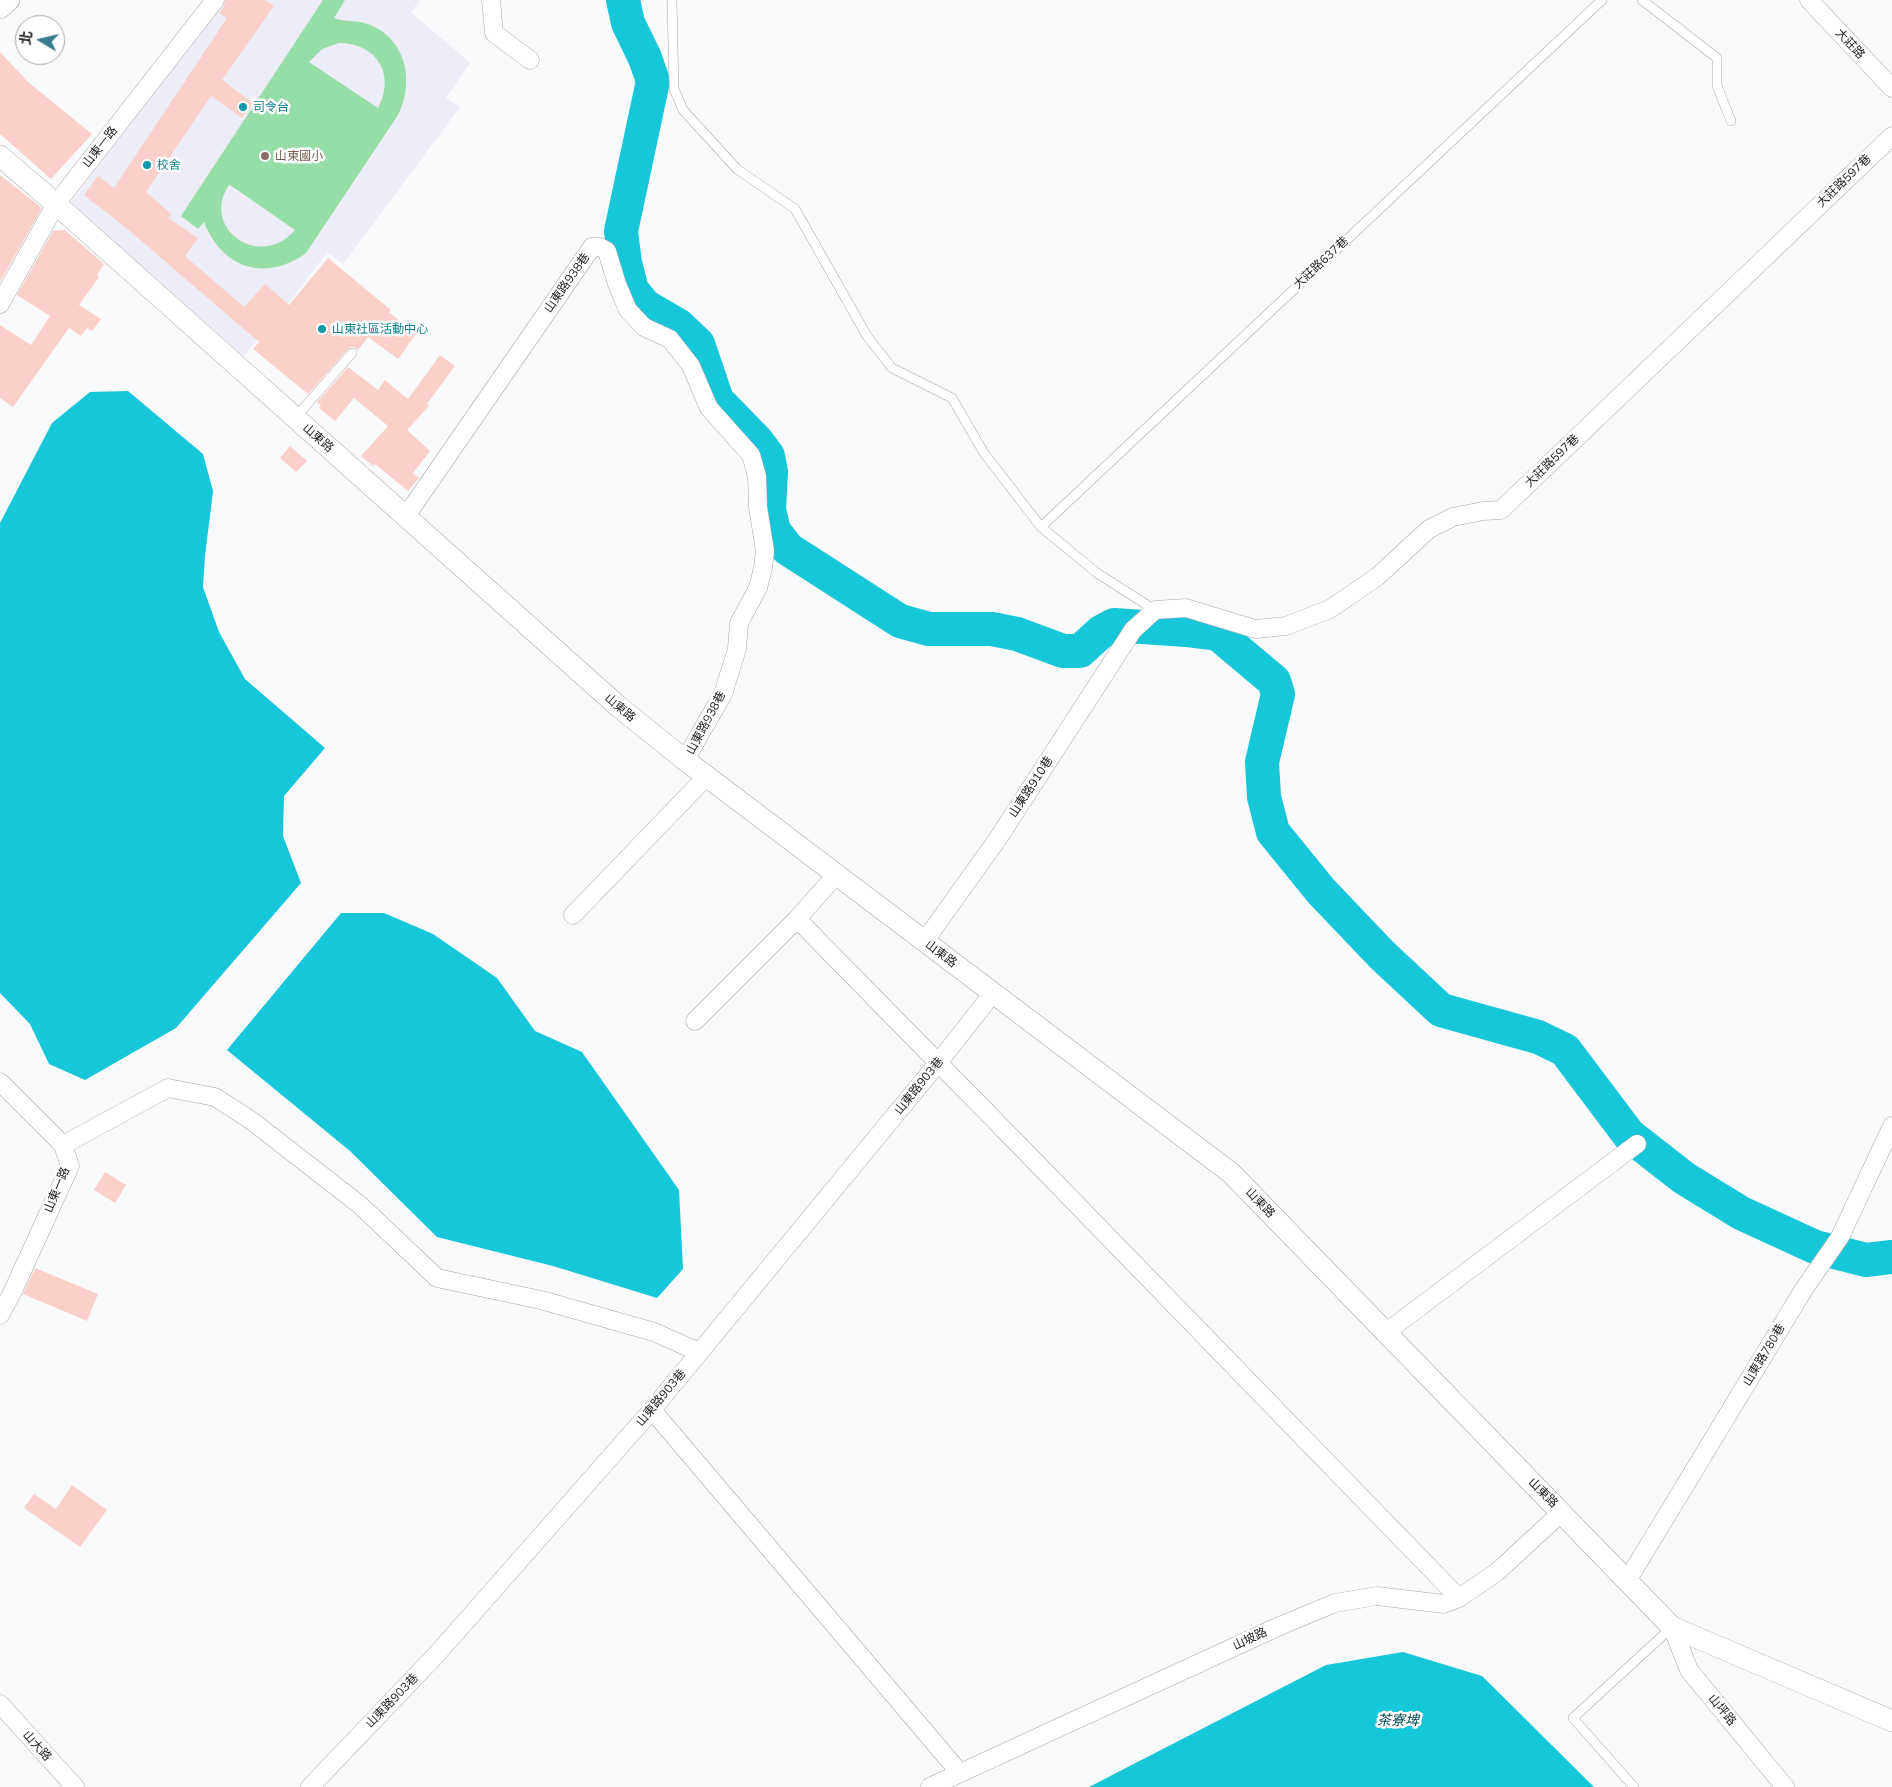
<!DOCTYPE html>
<meta charset="utf-8">
<style>
body{margin:0}
#map{position:relative;width:1892px;height:1787px;overflow:hidden;background:#f9fafc;font-family:Mulish,"Noto Sans TC",sans-serif}
canvas{display:block}
.north{position:absolute;left:15px;top:15px;width:50px;height:50px;box-sizing:border-box;background:#fff;border:1px solid #a5a5a5;border-radius:50%;rotate:279deg;font-size:14px;font-weight:700;line-height:20px;text-align:center;color:#1e1e1f}
.north::after{content:'';display:block;margin:auto;width:18px;height:22px;background:#387d8b;clip-path:polygon(50% 0,100% 100%,50% 72%,0 100%)}
</style>
<div id="map">
<canvas width="1892" height="1787"></canvas>
<div class="north">北</div>
</div>
<script>
const ctx = document.querySelector('canvas').getContext('2d');
ctx.lineJoin = 'round';
function fillPath(path, color) { ctx.fillStyle = color; ctx.fill(path, 'evenodd'); }
function strokePath(path, color, width, dash) { ctx.strokeStyle = color; ctx.lineWidth = width; ctx.lineCap = dash ? 'butt' : 'round'; ctx.setLineDash(dash || []); ctx.stroke(path); }
function drawText(font, color, halo, rows, align = 'center') {
  ctx.font = font + ' Mulish,"Noto Sans TC",sans-serif'; ctx.lineWidth = 5; ctx.setLineDash([]); ctx.textBaseline = 'middle'; ctx.strokeStyle = halo; ctx.fillStyle = color; for (const [text, x, y, turn = 0] of rows) {
    ctx.save(); ctx.translate(x, y); ctx.rotate((+turn || 0) * Math.PI / 180); ctx.textAlign = isNaN(turn) ? turn : align; if (halo) ctx.strokeText(text, 0, 0); ctx.fillText(text, 0, 0); ctx.restore();
  }
}
fillPath(new Path2D(`
 M223,0H420L411,12L470,63L446,98L460,107L343,264L327,252L288,304L244,356L70,204Z`), '#ecedf7');
fillPath(new Path2D(`
 M323,0H345L334,18C342,22 358,20 368,24C406,38 415,81 398,115L306,253C265,283 222,268 204,222L198,229L181,216ZM339,43C377,43 396,75 378,108L309,62L322,49ZM229,185H230L295,230C260,271 200,228 229,185Z`), '#97dda7');
fillPath(new Path2D(`
 M128,391L203,454L213,491L205,556L203,587L219,632L245,679L325,748L284,796L283,836L301,883L176,1028L85,1080L49,1064L30,1024L0,993V523L52,423L90,392Z
 M341,913H384L433,934L497,978L535,1031L582,1052L679,1190L683,1269L657,1298L553,1266L437,1237L350,1151L227,1050Z
 M1403,1652L1482,1676L1594,1787H1089L1326,1665Z`), '#16c6d9');
strokePath(new Path2D(`
 M623,0L628,23L645,58L653,81L621,231L625,263L632,290L645,306L679,326L698,344L717,400L756,440L768,456L771,472L769,510L774,531L788,549L900,621L929,629H992L1017,634L1063,651H1080L1101,632L1114,625L1186,630L1218,634L1274,681L1278,694L1262,762L1264,797L1273,832L1321,891L1382,955L1441,1010L1538,1037L1565,1050L1629,1135L1684,1178L1741,1213L1815,1247L1866,1260L1892,1257`), '#16c6d9', 34);
fillPath(new Path2D(`
 M225,0H265L274,6L222,80L253,103L242,118L211,96L146,192L171,214L168,218L198,238L185,256L244,307L265,284L289,305L328,258L391,310L389,312L416,334L398,359L368,337L358,350L354,347H350L308,394L253,349L259,342L125,227L84,195L98,176L114,188L227,18L219,13L224,6Z
 M0,52L28,82L92,134L51,179L0,134Z
 M0,175L42,208L0,282Z
 M65,230L104,264L97,275L99,277L79,305L101,319L92,331L87,328L81,336L69,328L13,407L0,398V325L31,345L50,316L17,295L53,231Z
 M440,355L455,366L427,404L429,406L407,430L430,451L413,473L419,478L408,491L375,464L373,466L361,456L388,426L354,398L335,421L319,408L321,405L317,402L348,367L378,390L385,380L408,399Z
 M290,446L307,461L296,472L280,458Z
 M105,1172L126,1185L115,1203L94,1190Z
 M35,1268L98,1294L87,1321L23,1294Z
 M72,1485L107,1510L80,1547L24,1508L34,1494L56,1509Z`), '#fcd0ca');
const service = new Path2D(`
 M672,0L674,89L683,110L737,169L795,209L867,336L892,368L952,398L984,453L1041,527L1097,573L1155,610
 M1642,0L1717,58V86L1731,121
 M295,418L352,353
 M1041,527L1602,0
 M1634,1787L1573,1718L1672,1627`);
const minor = new Path2D(`
 M491,0L494,33L530,60
 M1809,0L1892,88
 M0,304L56,204L215,0
 M406,516L592,247H600L607,251L617,284L628,310L644,327L670,339L691,366L709,408L751,455L757,476L758,507L765,551L763,568L758,588L739,623L737,649L723,694L685,760
 M573,915L707,776
 M797,919L1018,1144L1459,1598
 M924,942L997,840L1133,630L1155,610L1186,608L1255,629L1286,626L1330,609L1377,577L1429,529L1453,517L1483,511L1501,510L1892,136
 M695,1021L797,919L836,875
 M0,1082L63,1145L70,1166L12,1293L0,1315
 M63,1145L168,1088L215,1097L252,1121L360,1205L437,1278L541,1300L654,1332L699,1352
 M1385,1333L1637,1144
 M652,1410L960,1773
 M1627,1581L1804,1289L1840,1237L1892,1126
 M1672,1627L1689,1670L1785,1787
 M0,1704L75,1787
 M310,1787L436,1655L652,1410L938,1063L993,993
 M930,1787L1282,1625L1335,1603L1377,1596L1444,1604L1459,1598L1497,1572L1562,1512`);
const tertiary = new Path2D(`
 M0,8L9,0
 M0,156L56,204L619,707L685,760L1231,1173L1672,1627L1892,1721`);
strokePath(service, '#a6a6a8', 10);
strokePath(minor, '#a6a6a8', 19);
strokePath(tertiary, '#a6a6a8', 22);
strokePath(service, '#fff', 9);
strokePath(minor, '#fff', 18);
strokePath(tertiary, '#fff', 21);
for (const [x, y, r, color] of [
 [243,107,5,"#0f9aa8"],
 [265,156,5,"#8d6e63"],
 [147,165,5,"#0f9aa8"],
 [322,329,5,"#0f9aa8"]
]) { const dot = new Path2D(); dot.arc(x, y, r, 0, 2 * Math.PI); ctx.fillStyle = color; ctx.fill(dot); strokePath(dot, '#fff', 2); }
drawText('12px', '#1e1e1f', '#fff', [
 ["大莊路",1850,44,47],
 ["山東一路",100,147,-52],
 ["大莊路597巷",1844,181,-44],
 ["大莊路637巷",1321,263,-43],
 ["山東路938巷",567,283,-55],
 ["山東路",318,438,41],
 ["大莊路597巷",1552,461,-44],
 ["山東路",620,708,40],
 ["山東路938巷",706,723,-62],
 ["山東路910巷",1031,787,-57],
 ["山東路",941,954,37],
 ["山東路903巷",919,1086,-51],
 ["山東一路",57,1190,-68],
 ["山東路",1260,1203,46],
 ["山東路780巷",1764,1355,-59],
 ["山東路903巷",661,1398,-50],
 ["山東路",1543,1493,45],
 ["山坡路",1250,1639,-25],
 ["山東路903巷",392,1701,-46],
 ["山坪路",1722,1710,51],
 ["山大路",37,1746,48]
]);
drawText('12px', '#0d838f', '#fff', [
 ["司令台",253,107],
 ["校舍",157,165],
 ["山東社區活動中心",332,329]
], 'left');
drawText('12px', '#785e54', '#fff', [
 ["山東國小",275,156]
], 'left');
drawText('italic 14px', '#014850', '#fff', [
 ["茶寮埤",1398,1721]
]);
</script>
